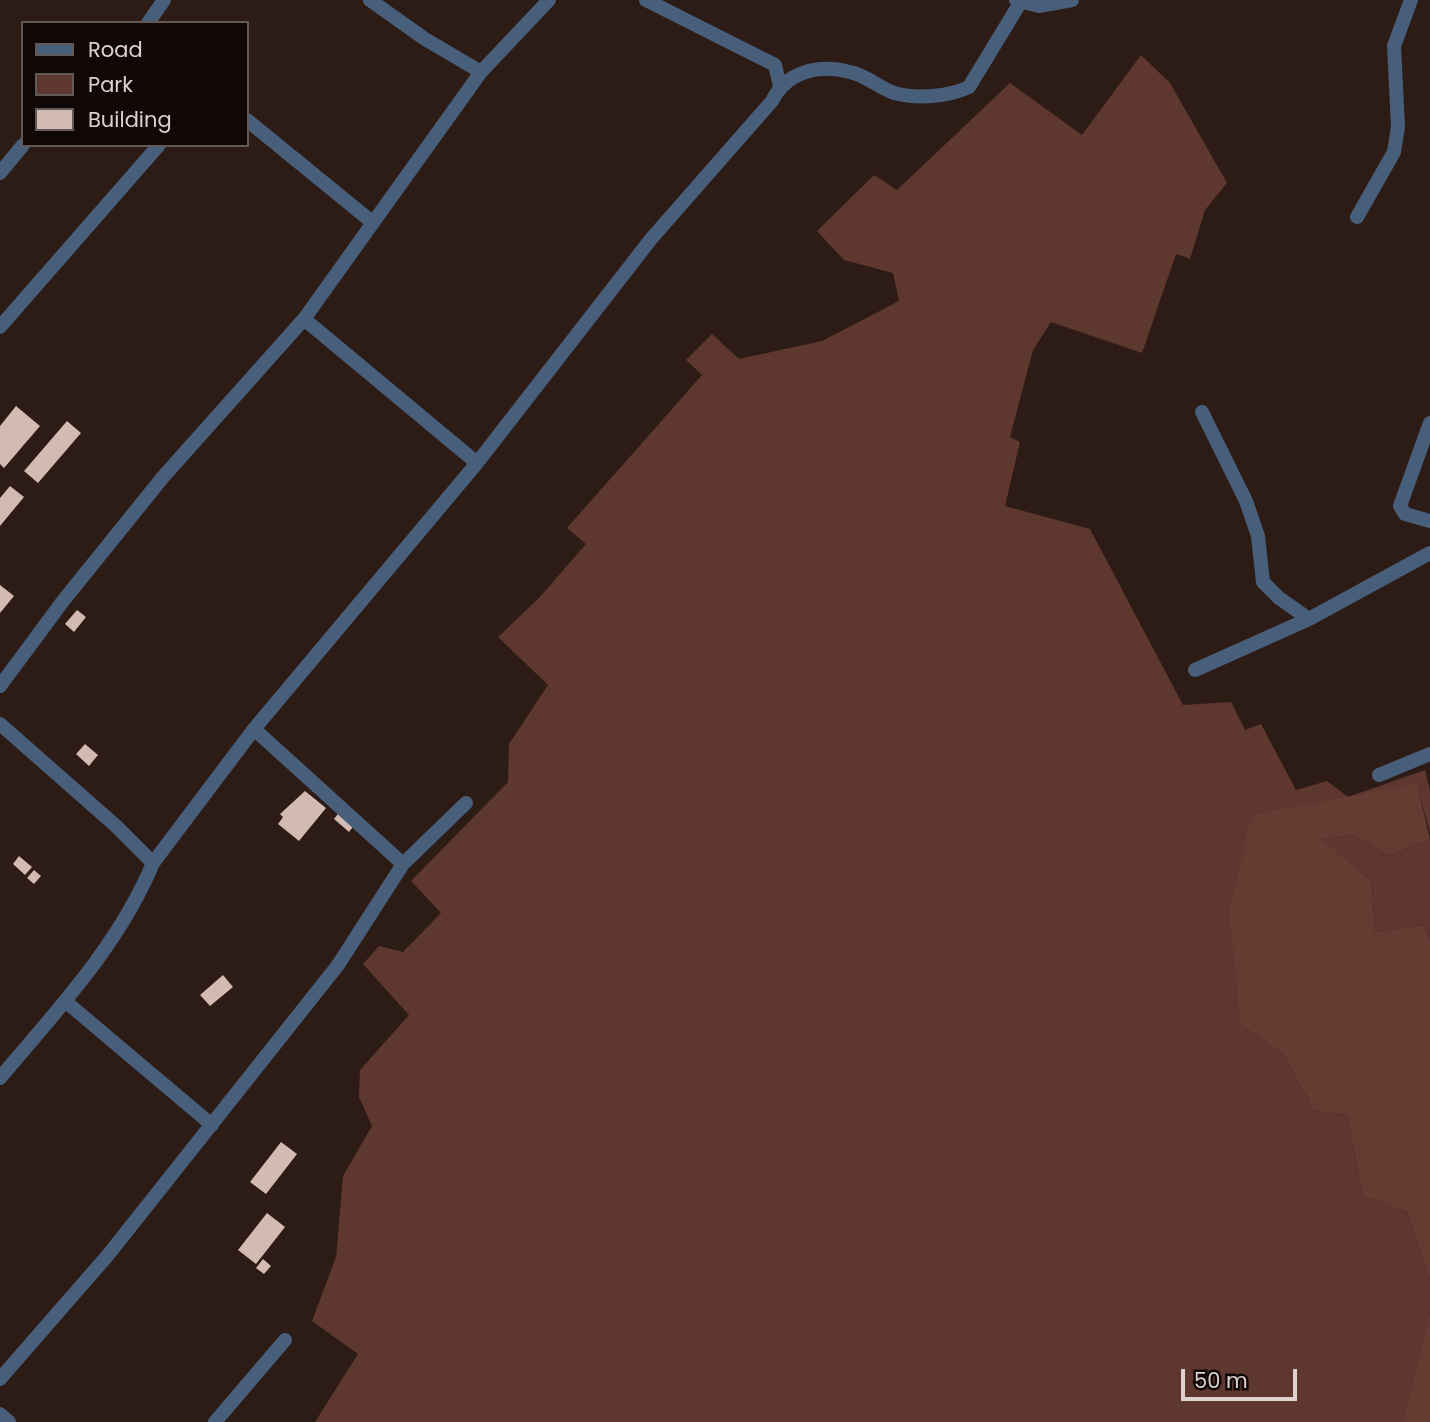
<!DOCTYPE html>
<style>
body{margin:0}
#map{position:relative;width:1430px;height:1422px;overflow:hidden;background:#2d1b16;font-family:Poppins,sans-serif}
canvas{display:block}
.legend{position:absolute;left:21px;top:21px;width:228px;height:126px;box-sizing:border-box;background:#100806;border:2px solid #625856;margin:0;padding:9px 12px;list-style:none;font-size:21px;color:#ded1ce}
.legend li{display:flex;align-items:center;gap:14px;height:35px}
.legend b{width:35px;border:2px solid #625856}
.scale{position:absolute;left:1181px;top:1369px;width:116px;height:32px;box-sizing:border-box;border:4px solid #ded1ce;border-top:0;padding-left:9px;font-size:21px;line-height:24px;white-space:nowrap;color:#ded1ce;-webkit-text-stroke:5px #100806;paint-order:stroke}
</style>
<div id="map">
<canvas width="1430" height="1422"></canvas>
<ul class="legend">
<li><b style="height:9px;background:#485f7b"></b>Road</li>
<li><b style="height:19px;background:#5e382e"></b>Park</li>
<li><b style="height:19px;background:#d3bab3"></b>Building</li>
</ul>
<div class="scale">50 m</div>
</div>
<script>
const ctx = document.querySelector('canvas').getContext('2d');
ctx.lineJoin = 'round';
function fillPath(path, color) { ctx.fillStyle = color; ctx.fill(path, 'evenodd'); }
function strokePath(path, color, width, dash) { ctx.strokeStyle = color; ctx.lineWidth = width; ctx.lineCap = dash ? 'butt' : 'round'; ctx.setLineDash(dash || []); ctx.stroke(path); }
fillPath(new Path2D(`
 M1141,55L1170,83L1227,183L1205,210L1190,259L1176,254L1142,353L1051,322L1033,350L1010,437L1020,442L1005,506L1090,529L1183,705L1231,702L1245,730L1261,724L1296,790L1327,781L1348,797L1425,770L1430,790V833L1417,785L1252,814L1241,1025L1284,1055L1314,1111L1347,1115L1363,1196L1407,1212L1430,1280V1313L1402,1422H315L358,1354L312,1321L336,1257L343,1176L372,1126L359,1097L360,1070L409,1015L363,964L379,946L403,952L441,913L411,881L508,782L509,744L548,685L498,637L539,598L586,544L567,528L702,375L686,360L712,334L739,359L822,341L899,301L893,273L844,260L817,231L874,175L897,190L1010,83L1082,135Z
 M1353,835L1389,856L1430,839V939L1423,925L1375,932L1372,882L1320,839Z`), '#5e382e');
fillPath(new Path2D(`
 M1417,784L1430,839L1389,856L1353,835L1321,839L1372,882L1375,932L1423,925L1430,939V1280L1407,1212L1363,1196L1347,1115L1314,1111L1284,1055L1241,1025L1229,910L1252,814Z
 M1430,1313V1422H1402Z`), '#643c32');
fillPath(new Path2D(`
 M16,406L40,426L4,468L0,464V426Z
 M67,421L81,433L38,483L24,471Z
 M10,486L24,497L0,526V498Z
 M0,585L14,596L0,613Z
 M77,610L86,617L74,632L65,624Z
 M85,744L98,755L89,766L76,754Z
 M305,791L326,808L299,841L278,824L283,817L280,814Z
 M341,810L356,823L349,832L334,819Z
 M19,856L32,867L25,875L13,864Z
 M34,870L41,876L34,884L27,878Z
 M223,975L233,987L210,1006L200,995Z
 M281,1142L297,1154L266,1194L250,1182Z
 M267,1213L285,1227L256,1264L238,1250Z
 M263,1259L271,1266L264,1274L256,1268Z`), '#d3bab3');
strokePath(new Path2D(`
 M370,0L425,39L481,72
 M646,0L775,65L780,86
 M1016,0L1039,6L1072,0
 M148,23L164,0
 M247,120L372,222
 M0,173L23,145
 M1357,217L1394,152L1398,127L1394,46L1411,0
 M304,319L477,463
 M0,327L159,145
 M1202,412L1246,501L1258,536L1263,582L1279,598L1309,619
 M1430,423L1400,506L1405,514L1430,521
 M1195,670L1309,619L1430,553
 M0,686L63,601L163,477L304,319L481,72L549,0
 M0,724L116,826L153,863C119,945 57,1010 0,1078
 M254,729L403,864
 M1379,775L1430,754
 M153,863L254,729L477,463L651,239L772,101C787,71 819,64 850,72C866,75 879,88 894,93C917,99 948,97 969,87L1020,3
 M65,1001L212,1125
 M0,1379L108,1255L338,965L403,864L466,803
 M0,1414L9,1422
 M215,1422L285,1340`), '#485f7b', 14);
</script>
